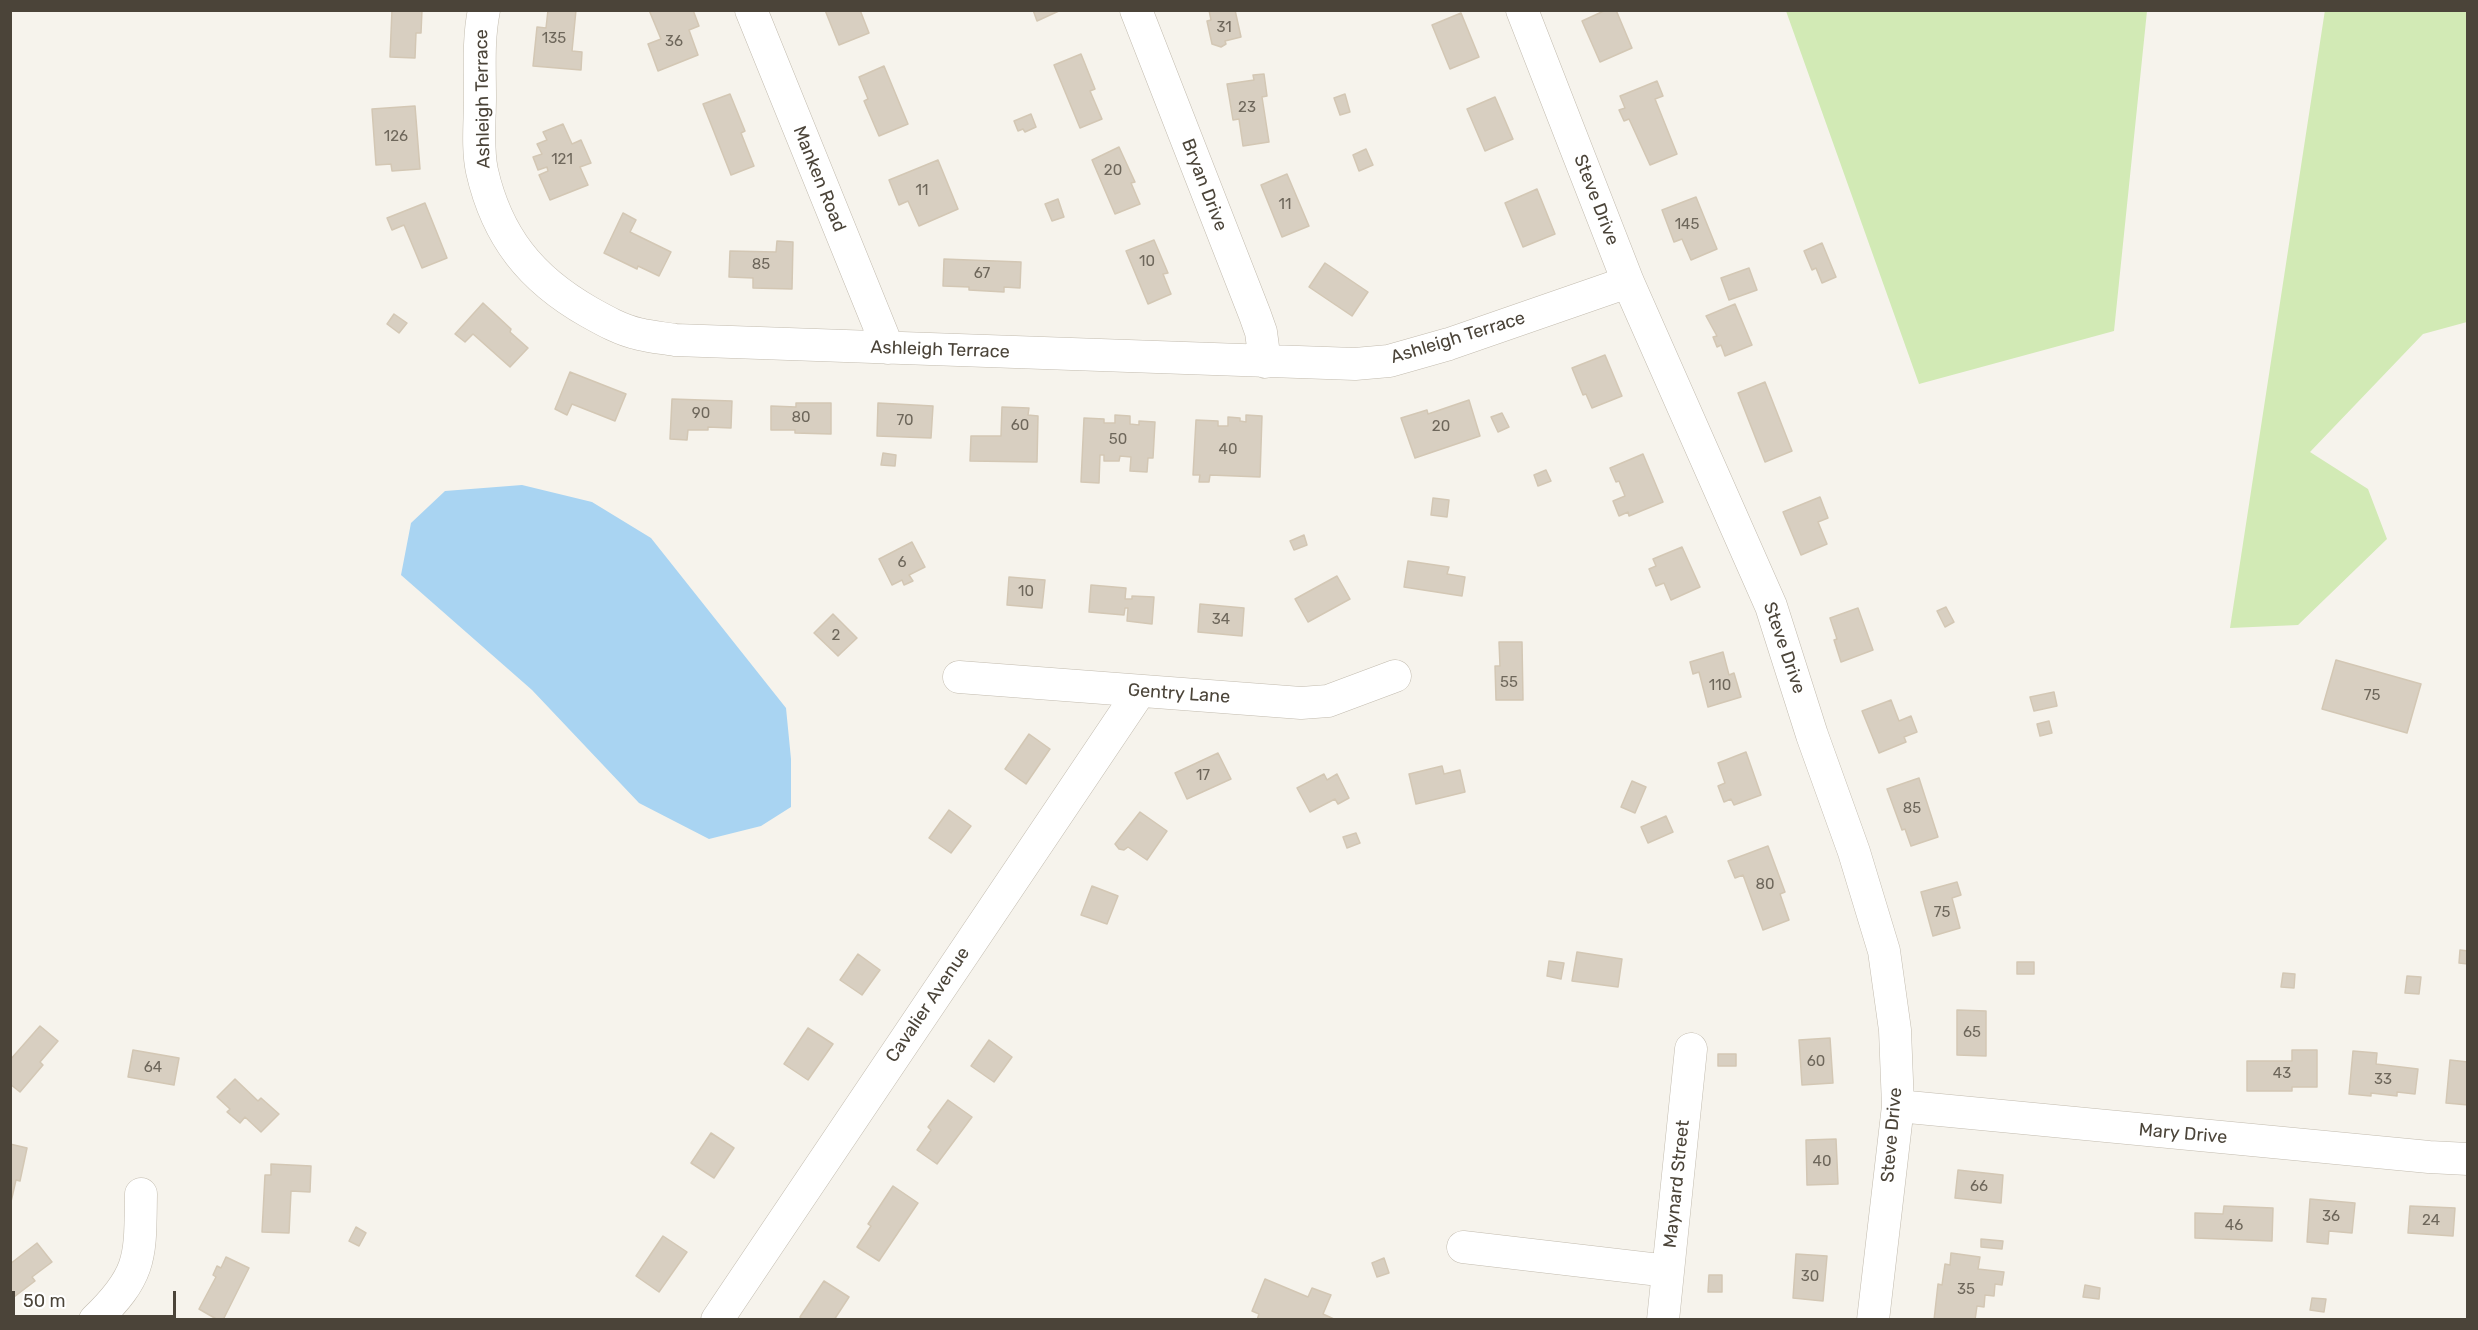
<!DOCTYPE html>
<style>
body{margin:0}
#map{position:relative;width:2478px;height:1330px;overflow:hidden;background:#f6f3ec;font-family:Rubik,sans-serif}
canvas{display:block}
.frame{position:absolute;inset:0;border:12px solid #4b4439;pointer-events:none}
.scale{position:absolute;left:12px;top:1291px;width:164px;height:27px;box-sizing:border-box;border:3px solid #4b4439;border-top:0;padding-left:8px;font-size:18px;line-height:21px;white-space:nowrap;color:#4b4439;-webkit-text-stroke:4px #fff;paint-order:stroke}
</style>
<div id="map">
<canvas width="2478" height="1330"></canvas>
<div class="frame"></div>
<div class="scale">50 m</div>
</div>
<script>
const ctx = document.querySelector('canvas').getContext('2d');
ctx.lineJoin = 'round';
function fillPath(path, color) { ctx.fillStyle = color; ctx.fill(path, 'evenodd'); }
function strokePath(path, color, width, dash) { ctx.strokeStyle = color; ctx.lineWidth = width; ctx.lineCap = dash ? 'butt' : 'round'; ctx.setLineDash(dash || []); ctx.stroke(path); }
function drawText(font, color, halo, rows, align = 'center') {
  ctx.font = font + ' Rubik,sans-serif'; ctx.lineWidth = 6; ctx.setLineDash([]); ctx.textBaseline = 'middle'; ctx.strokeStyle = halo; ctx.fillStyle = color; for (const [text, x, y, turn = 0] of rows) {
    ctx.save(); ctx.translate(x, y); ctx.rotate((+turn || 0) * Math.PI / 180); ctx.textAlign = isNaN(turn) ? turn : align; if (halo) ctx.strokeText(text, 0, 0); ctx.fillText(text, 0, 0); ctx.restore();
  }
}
fillPath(new Path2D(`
 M2325,10L2467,11V322L2423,334L2310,452L2368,489L2387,539L2298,625L2230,628Z
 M1786,11H2147L2114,331L1919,384Z`), '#d2eab5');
fillPath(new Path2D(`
 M522,485L592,502L651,538L786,708L791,759V807L761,826L709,839L639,803L532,690L401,575L411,523L445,491Z`), '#a9d4f2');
const building = new Path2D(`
 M392,10H422L421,33H416L415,58L390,57Z
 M548,10H576L572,51L582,52L581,70L533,66L537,27L546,28Z
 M649,10H693L699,26L689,30L698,55L658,71L648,44L661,39Z
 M825,10H860L869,33L839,45Z
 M1033,10H1061L1037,21Z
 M1209,10H1235L1241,37L1225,41L1226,44L1221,47L1212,44L1207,21L1211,20Z
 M1606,10H1616L1632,48L1600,62L1582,21Z
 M1461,13L1479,57L1450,69L1432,25Z
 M1081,54L1095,89L1090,91L1102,119L1080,128L1054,65Z
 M884,66L908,124L879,136L864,101L868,99L859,77Z
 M1264,74L1267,96L1262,97L1269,142L1243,146L1239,119L1233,120L1227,84L1254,80L1253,75Z
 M1657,81L1663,96L1655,99L1677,154L1650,165L1629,119L1624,121L1619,110L1625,108L1620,96Z
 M730,94L745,131L741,133L754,166L731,175L703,104Z
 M1345,94L1350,112L1340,115L1334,98Z
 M1495,97L1513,139L1485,151L1467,109Z
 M415,106L420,169L392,171L391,164L376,165L372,109Z
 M1031,114L1036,127L1025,132L1023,129L1018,131L1014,121Z
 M563,124L572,144L581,140L591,163L580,167L588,185L550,200L539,175L548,171L547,167L538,170L533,157L542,154L537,144L547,140L543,132Z
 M1119,147L1135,182L1131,183L1140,204L1115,214L1092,160Z
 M1366,149L1373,165L1359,171L1353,155Z
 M938,160L958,209L919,226L908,201L899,205L889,180Z
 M1287,174L1309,226L1282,237L1261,185Z
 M1537,189L1555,234L1523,247L1505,203Z
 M1696,197L1717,249L1691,260L1682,239L1674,242L1662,210Z
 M1058,199L1064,217L1052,221L1045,204Z
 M425,203L447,258L422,268L404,225L392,230L387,218Z
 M623,213L636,220L630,232L671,252L659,276L638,266L637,269L604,253Z
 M1154,240L1168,273L1163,274L1171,294L1148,304L1126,251Z
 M777,241L793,242L792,289L753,288V278L729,277L730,251L776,252Z
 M1822,243L1836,277L1822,283L1816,268L1812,270L1804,251Z
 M944,259L1021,262L1020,288L1004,287V292L969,290V287L943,286Z
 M1325,263L1368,292L1352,316L1309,287Z
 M1749,268L1757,290L1729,300L1721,278Z
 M483,303L511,329L510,332L528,348L510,367L473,334L465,342L455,334Z
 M1735,304L1752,345L1725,356L1721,345L1717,347L1713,337L1717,336L1706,316Z
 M394,314L407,323L399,333L387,324Z
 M1605,355L1622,396L1592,408L1586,394L1583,395L1572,368Z
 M570,372L626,394L615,421L572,404L567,415L555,409Z
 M1765,382L1792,451L1765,462L1738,393Z
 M672,399L732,401L731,428L708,427V430H688L687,440L670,439Z
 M1469,400L1480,436L1415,458L1401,418L1427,410L1428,414Z
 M796,403H831V434L795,433V430H771V406L796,407Z
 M878,403L933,406L931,438L877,436Z
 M1002,407L1029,408L1028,415L1038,416L1037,462L970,461L971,436H1001Z
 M1502,413L1509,427L1498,432L1491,417Z
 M1115,415L1130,416V424L1139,425V421L1155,422L1153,458H1148L1147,472L1130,471L1131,457L1120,456L1119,461H1104V455H1100L1099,483L1081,482L1084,418L1104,419V423H1115Z
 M1246,415L1262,416L1260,477L1210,475L1209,482H1199L1200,475H1193L1196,420L1218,421V426H1228V417L1240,418V421L1246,422Z
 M883,453L896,455L895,466L881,465Z
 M1643,454L1663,502L1629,516L1628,512L1619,516L1613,501L1625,496L1619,481L1616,482L1610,468Z
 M1546,470L1551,481L1538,486L1534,475Z
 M1820,497L1828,518L1818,522L1827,544L1801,555L1783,512Z
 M1433,498L1449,500L1447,517L1431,515Z
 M1304,535L1307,545L1294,550L1290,541Z
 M912,542L925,567L909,575L913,581L904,585L902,580L892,585L879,559Z
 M1682,547L1700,587L1671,600L1664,583L1656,586L1649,569L1656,566L1653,559Z
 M1408,561L1449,567L1447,574L1465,577L1462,596L1404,587Z
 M1337,576L1350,599L1308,622L1295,599Z
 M1009,577L1045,580L1042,608L1007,605Z
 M1091,585L1126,588L1125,599H1132V596L1154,597L1152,624L1127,621L1128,608H1125L1124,615L1089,612Z
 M1200,604L1244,608L1242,636L1198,632Z
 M1946,607L1954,622L1945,627L1937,611Z
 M1858,608L1873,650L1841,662L1834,640L1837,639L1830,618Z
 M833,614L857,638L838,656L814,633Z
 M1499,642H1522L1523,700H1496L1495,666H1500Z
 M1723,652L1729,675L1734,673L1741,697L1708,707L1699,672L1693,674L1690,662Z
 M2336,660L2421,684L2407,733L2322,709Z
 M2054,692L2057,706L2034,711L2030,697Z
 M1891,700L1899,721L1911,716L1917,732L1904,737L1906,742L1879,753L1862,711Z
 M2049,721L2052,733L2040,736L2037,724Z
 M1029,734L1050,749L1026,784L1005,769Z
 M1746,752L1761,795L1734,805L1731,799L1724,802L1718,786L1725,783L1718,763Z
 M1218,753L1231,779L1187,799L1175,773Z
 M1442,766L1444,774L1460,770L1465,792L1416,804L1409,774Z
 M1324,774L1327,780L1337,774L1349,798L1338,804L1335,799L1310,812L1297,788Z
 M1919,778L1938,837L1911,846L1905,829L1902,830L1887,789Z
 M1632,781L1646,787L1635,813L1621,807Z
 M949,810L971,826L951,853L929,838Z
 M1140,812L1167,831L1147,860L1128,847L1124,850L1119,849L1115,844Z
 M1666,816L1673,832L1648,843L1641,827Z
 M1356,833L1360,843L1347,848L1343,837Z
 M1768,846L1785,892L1780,894L1789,920L1763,930L1743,875L1735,878L1728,861Z
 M1957,882L1961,895L1952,898L1960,928L1933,936L1921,892Z
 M1092,886L1118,896L1107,924L1081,915Z
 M2460,950L2468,951V964L2459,963Z
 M1577,952L1622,959L1618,987L1572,981Z
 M858,954L880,970L862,995L840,980Z
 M1549,961L1564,963L1561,979L1547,976Z
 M2017,962H2034V974H2017Z
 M2283,973L2295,974L2294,988L2281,987Z
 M2407,976L2421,977L2419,994L2405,993Z
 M1957,1010L1986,1011V1056L1957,1055Z
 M40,1026L58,1041L40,1062L43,1065L20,1092L10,1084V1060Z
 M808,1028L833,1044L808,1080L784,1064Z
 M1830,1038L1833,1083L1802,1085L1799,1040Z
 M989,1040L1012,1057L994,1082L971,1066Z
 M133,1050L179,1058L174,1085L128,1077Z
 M2292,1050H2317V1087H2292V1091H2247V1061H2292Z
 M2353,1051L2377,1053L2376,1064L2418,1069L2415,1094L2397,1092V1096L2371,1093V1096L2349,1094Z
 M1718,1054H1736V1066H1718Z
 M2450,1060L2468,1062V1105L2446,1103Z
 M235,1079L258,1101L261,1098L279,1114L261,1132L245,1117L240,1123L227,1112L230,1109L217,1097Z
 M948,1100L972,1117L937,1164L917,1150L931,1130L928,1127Z
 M711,1133L734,1148L714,1178L691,1163Z
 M1836,1139L1838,1184L1807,1185L1806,1140Z
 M10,1144L27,1148L20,1181L16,1180L10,1206Z
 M271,1164L311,1166L310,1192L291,1191L289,1233L262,1232L265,1175H271Z
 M1958,1170L2003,1175L2001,1203L1955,1198Z
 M893,1186L918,1203L879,1261L857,1247L871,1226L868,1224Z
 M2310,1199L2355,1203L2352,1233L2329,1231L2328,1244L2307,1242Z
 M2224,1206L2273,1208L2272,1241L2195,1238V1213L2223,1214Z
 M2410,1206L2455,1208L2453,1236L2408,1233Z
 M356,1227L366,1233L359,1246L349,1241Z
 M663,1236L687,1252L659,1292L636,1276Z
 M1981,1239L2003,1241L2002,1249L1981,1247Z
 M37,1243L52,1262L32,1277L35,1281L10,1300V1264Z
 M1951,1253L1980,1257L1978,1269L2004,1272L2002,1285L1995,1284L1994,1296L1985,1295L1984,1307L1977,1306L1975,1320H1934L1938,1284L1942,1285L1945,1264L1950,1265Z
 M1796,1254L1827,1256L1823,1301L1793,1298Z
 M226,1257L249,1268L223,1320H218L199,1309L216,1277L213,1275L217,1266L221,1268Z
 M1384,1258L1389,1273L1377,1277L1372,1263Z
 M1709,1275H1722V1292H1708Z
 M1265,1279L1308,1297L1312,1288L1331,1295L1323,1314L1336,1320H1257L1259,1314L1252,1311Z
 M824,1281L849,1297L834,1320H802L800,1317Z
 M2085,1285L2100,1288L2099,1299L2083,1297Z
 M2312,1298L2326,1299L2324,1312L2310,1310Z`);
fillPath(building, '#d8cfc1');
strokePath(building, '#d3c7b4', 1.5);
const minor = new Path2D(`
 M484,10C478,39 480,69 480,97C480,121 477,148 482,171C497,237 531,279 589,312C605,321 621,330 639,334C651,337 663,338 675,340L1355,364L1389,361L1449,344L1628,282
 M751,10L888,348
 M1136,10L1255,315L1261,332L1265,362
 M1522,10L1628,282L1771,606L1812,735L1854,852L1884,951L1895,1030L1898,1106L1873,1320
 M959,677L1301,703L1328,701L1395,676
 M1898,1106L2429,1157L2468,1159
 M1463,1247L1668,1271
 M95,1320C143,1274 140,1256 141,1194
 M717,1320L1140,691
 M1663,1320L1691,1049`);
strokePath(minor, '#c2bbae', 33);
strokePath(minor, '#fff', 32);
drawText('15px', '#6e675b', null, [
 ["31",1224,28],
 ["135",554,39],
 ["36",674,42],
 ["23",1247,108],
 ["126",396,137],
 ["121",562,160],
 ["20",1113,171],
 ["11",922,191],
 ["11",1285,205],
 ["145",1687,225],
 ["10",1147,262],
 ["85",761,265],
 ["67",982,274],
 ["90",701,414],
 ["80",801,418],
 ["70",905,421],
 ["60",1020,426],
 ["20",1441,427],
 ["50",1118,440],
 ["40",1228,450],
 ["6",902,563],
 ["10",1026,592],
 ["34",1221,620],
 ["2",836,636],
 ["55",1509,683],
 ["110",1720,686],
 ["75",2372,696],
 ["17",1203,776],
 ["85",1912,809],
 ["80",1765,885],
 ["75",1942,913],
 ["65",1972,1033],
 ["60",1816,1062],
 ["64",153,1068],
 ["43",2282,1074],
 ["33",2383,1080],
 ["40",1822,1162],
 ["66",1979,1187],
 ["36",2331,1217],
 ["24",2431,1221],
 ["46",2234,1226],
 ["30",1810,1277],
 ["35",1966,1290]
]);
drawText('18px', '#4b4439', '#fff', [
 ["Ashleigh Terrace",483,99,-91],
 ["Manken Road",819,179,68],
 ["Bryan Drive",1204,185,69],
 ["Steve Drive",1596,200,69],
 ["Ashleigh Terrace",1458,338,-17],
 ["Ashleigh Terrace",940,350,2],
 ["Steve Drive",1784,648,71],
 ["Gentry Lane",1179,694,4],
 ["Cavalier Avenue",928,1005,-56],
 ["Mary Drive",2183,1134,5],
 ["Steve Drive",1892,1135,-85],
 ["Maynard Street",1677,1184,-84]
]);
</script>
